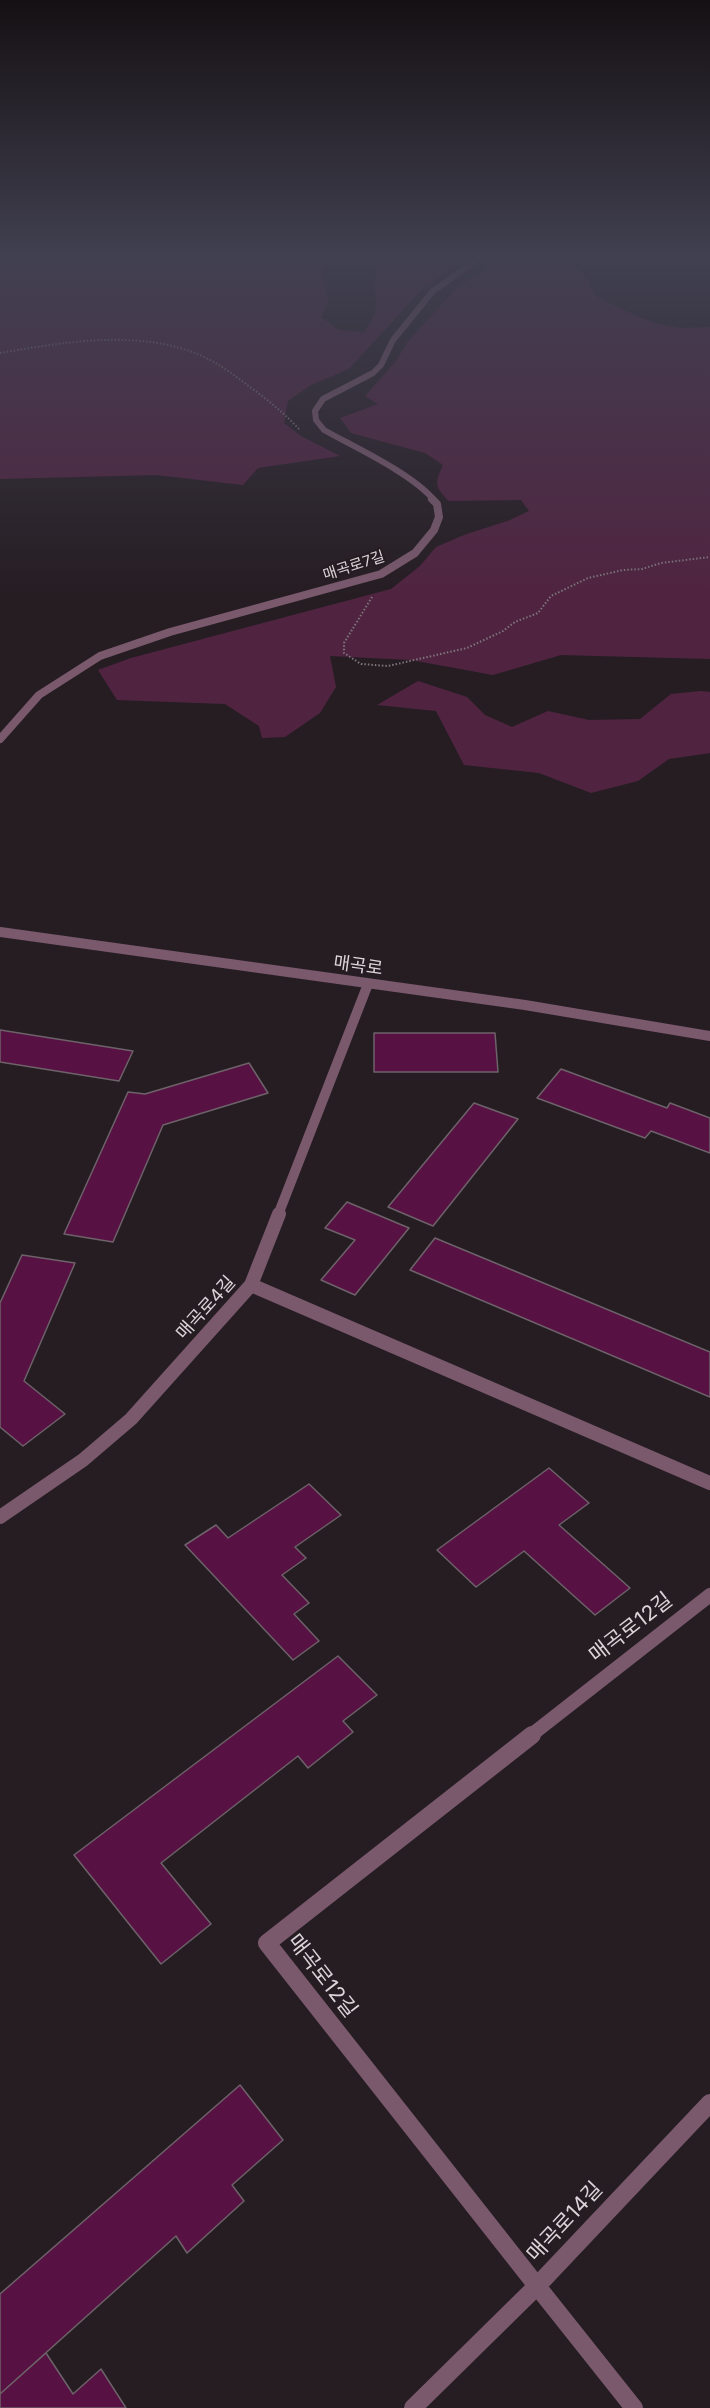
<!DOCTYPE html>
<meta charset="utf-8">
<style>
body{margin:0}
canvas{display:block;background:#261d23}
</style>
<canvas width="710" height="2408"></canvas>
<script>
const ctx = document.querySelector('canvas').getContext('2d');
ctx.lineJoin = 'round';
function fillPath(path, color) { ctx.fillStyle = color; ctx.fill(path, 'evenodd'); }
function strokePath(path, color, width, dash) { ctx.strokeStyle = color; ctx.lineWidth = width; ctx.lineCap = dash ? 'butt' : 'round'; ctx.setLineDash(dash || []); ctx.stroke(path); }
function drawText(font, color, halo, rows, align = 'center') {
  ctx.font = font + ' Inter,"Noto Sans KR",sans-serif'; ctx.lineWidth = 4.5; ctx.setLineDash([]); ctx.textBaseline = 'middle'; ctx.strokeStyle = halo; ctx.fillStyle = color; for (const [text, x, y, turn = 0] of rows) {
    ctx.save(); ctx.translate(x, y); ctx.rotate((+turn || 0) * Math.PI / 180); ctx.textAlign = isNaN(turn) ? turn : align; if (halo) ctx.strokeText(text, 0, 0); ctx.fillText(text, 0, 0); ctx.restore();
  }
}
fillPath(new Path2D(`
 M18,258H336L326,264L322,275L329,302L321,317L339,330L364,332C368,326 373,319 375,311C379,294 368,268 385,258H469L423,288L349,369L311,385L288,401L284,423L301,436L340,456L258,468L243,485L156,475L0,479V261Z
 M502,258H562L584,274L596,297L633,314L654,323L681,328L710,327V659L561,655L493,675L411,660L330,656L336,687L320,713L285,737L262,738L259,726L225,704L117,700L98,670L131,658L391,589L420,566L436,547L464,535L510,520L529,511L521,500L449,501C434,486 435,483 443,465L425,453L351,433L340,418L378,404L365,396L395,362L409,340L458,287Z
 M418,681L467,697L485,715L512,727L548,711L589,720L640,719L671,694L701,691L710,692V753L669,759L638,781L591,793L539,773L464,765L436,711L377,705Z`), '#502441');
const building = new Path2D(`
 M0,1030L133,1051L119,1081L0,1062Z
 M374,1033H495L498,1072H374Z
 M249,1063L268,1093L163,1125L113,1242L64,1234L128,1092L145,1094Z
 M561,1069L667,1108L670,1103L710,1118V1153L651,1131L645,1138L537,1098Z
 M474,1103L518,1119L433,1226L388,1207Z
 M347,1202L409,1228L355,1295L321,1280L355,1240L325,1228Z
 M435,1238L710,1352V1397L410,1270Z
 M22,1255L75,1263L24,1381L65,1414L23,1446L0,1427V1303Z
 M549,1468L589,1503L559,1525L630,1588L595,1615L524,1551L476,1587L437,1550Z
 M309,1484L341,1515L295,1547L306,1558L282,1575L309,1603L294,1614L319,1641L293,1660L185,1545L216,1525L228,1538Z
 M338,1656L377,1695L343,1721L353,1732L308,1768L298,1756L161,1863L211,1924L161,1964L74,1855Z
 M240,2085L283,2140L232,2185L244,2201L187,2253L176,2236L0,2394V2294Z
 M46,2353L73,2394L101,2369L126,2408H0V2394Z`);
fillPath(building, '#571142');
strokePath(building, '#6d6269', 1.5);
strokePath(new Path2D(`
 M0,353C64,342 138,329 200,355C218,363 234,375 250,387C268,400 284,413 299,429
 M372,597L344,643V653L361,664L388,666L467,648L503,631L515,622L538,613L551,596L588,578L623,570L642,569L661,563L710,557`), '#7c757a', 2, [1.5, 2]);
strokePath(new Path2D(`
 M434,500C411,473 356,448 324,430L316,420L315,411L323,399L373,373L381,365L393,340L433,291L480,258`), '#7a596d', 6);
strokePath(new Path2D(`
 M0,739L39,695L100,656L170,632L381,574L415,553L434,530L439,517L437,504L432,499`), '#7a596d', 8);
strokePath(new Path2D(`
 M278,1215L368,984`), '#7a596d', 10);
strokePath(new Path2D(`
 M0,1517L83,1460L131,1419L251,1285L279,1214
 M530,1736L710,1595`), '#7a596d', 14);
strokePath(new Path2D(`
 M413,2408L537,2286L267,1943L532,1735
 M634,2408L537,2286L710,2103`), '#7a596d', 18);
strokePath(new Path2D(`
 M0,932L525,1005L710,1036`), '#7a596d', 10);
strokePath(new Path2D(`
 M251,1285L710,1483`), '#7a596d', 14);
const sky = ctx.createLinearGradient(0, 0, 0, 595);
sky.addColorStop(0, '#151013');
sky.addColorStop(0.43, '#414050');
sky.addColorStop(1, '#41405000');
ctx.fillStyle = sky;
ctx.fillRect(0, 0, 710, 595);
drawText('15px', '#dbd5d9', '#261d23', [
 ["매곡로7길",354,566,-18]
]);
drawText('18px', '#dbd5d9', '#261d23', [
 ["매곡로",358,966,8],
 ["매곡로4길",206,1308,-48]
]);
drawText('21px', '#dbd5d9', '#261d23', [
 ["매곡로12길",631,1628,-38],
 ["매곡로12길",322,1976,52],
 ["매곡로14길",565,2222,-47]
]);
</script>
